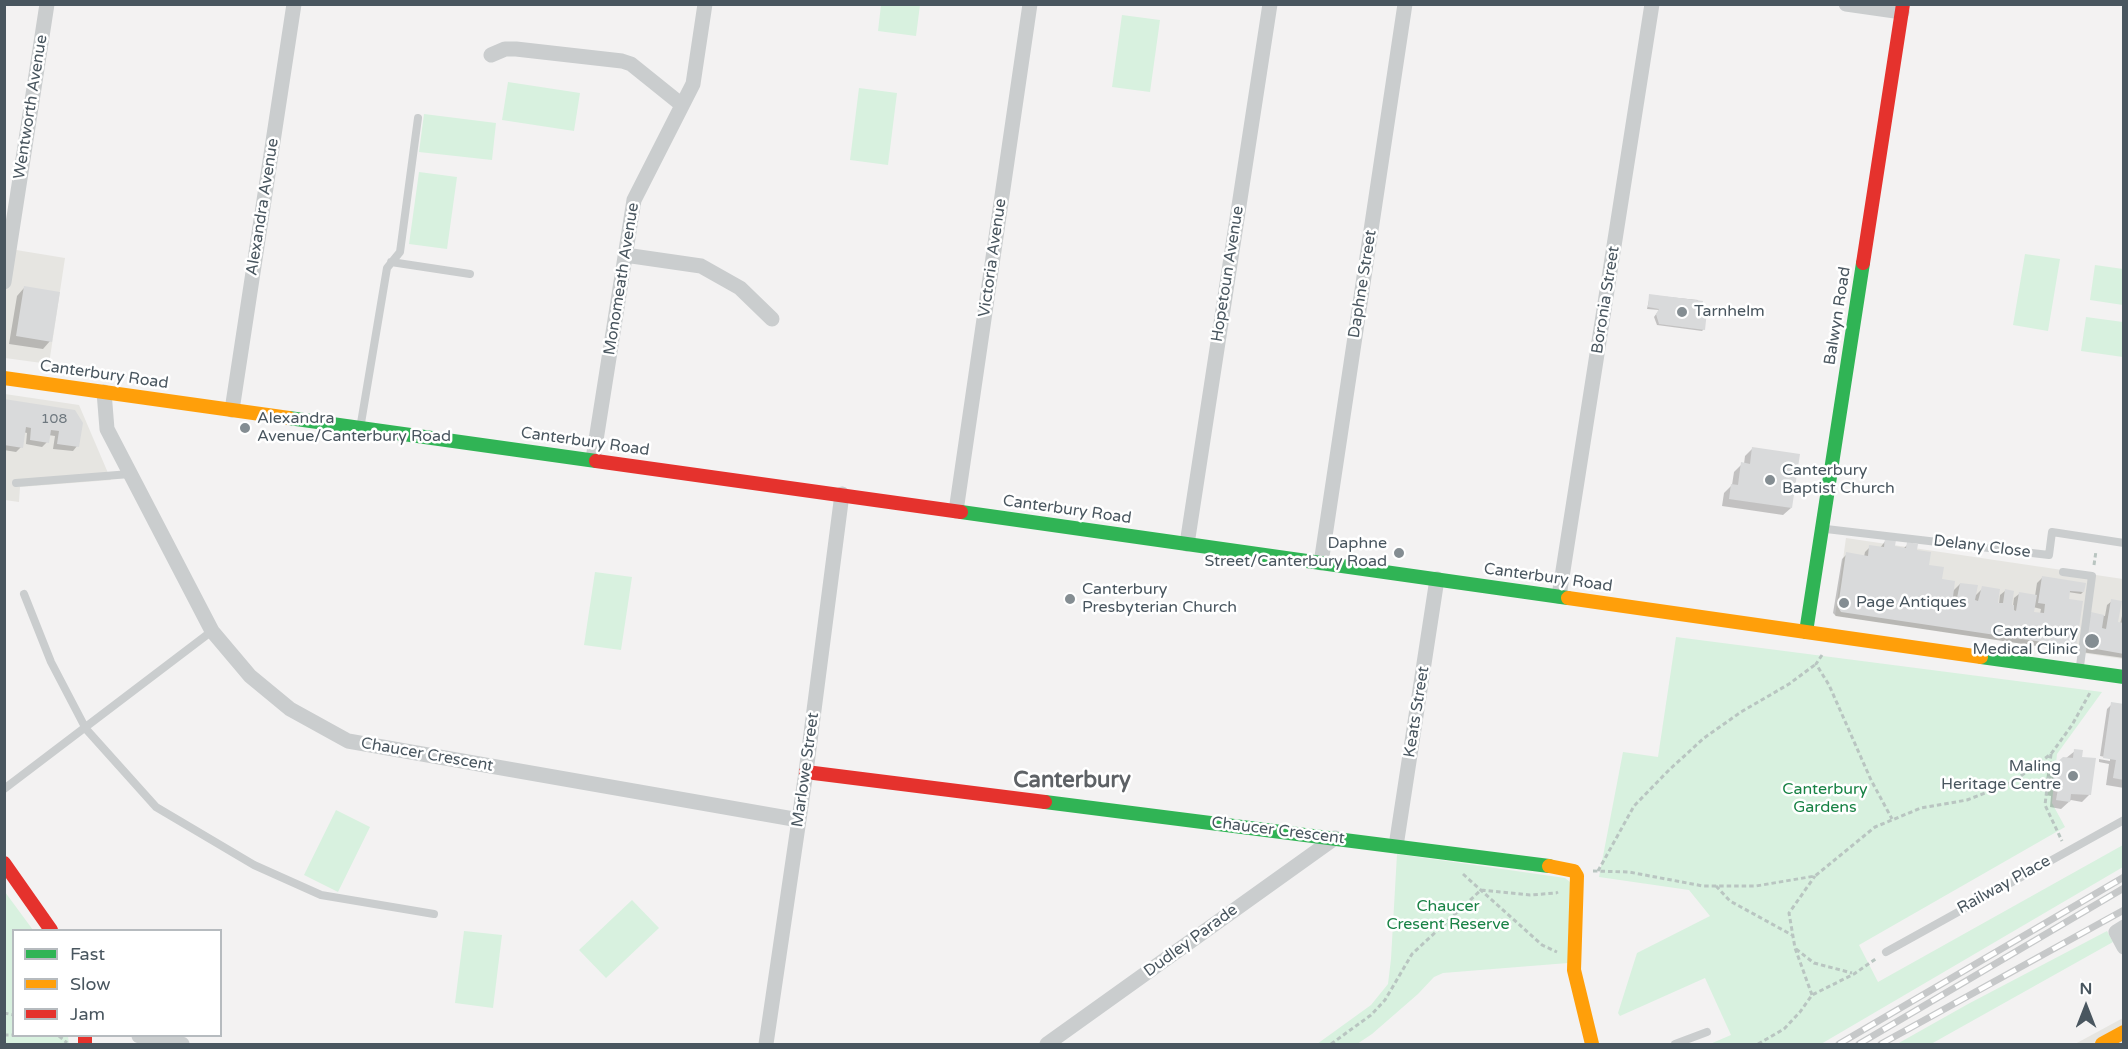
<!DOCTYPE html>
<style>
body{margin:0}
#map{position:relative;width:2128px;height:1049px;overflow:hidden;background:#f3f2f2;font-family:"Varela Round",sans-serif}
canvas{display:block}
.frame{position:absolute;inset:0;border:6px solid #49565f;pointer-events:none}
.legend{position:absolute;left:12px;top:929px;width:210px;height:108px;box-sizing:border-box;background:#fff;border:2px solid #b6bbbf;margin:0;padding:8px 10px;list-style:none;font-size:18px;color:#49565f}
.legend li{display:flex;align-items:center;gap:12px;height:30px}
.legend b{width:30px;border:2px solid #b6bbbf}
.north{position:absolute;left:2056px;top:977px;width:60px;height:60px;-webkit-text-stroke:4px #fff;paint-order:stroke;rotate:0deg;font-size:16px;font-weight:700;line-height:24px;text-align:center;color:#49565f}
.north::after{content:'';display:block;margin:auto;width:21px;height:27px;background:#49565f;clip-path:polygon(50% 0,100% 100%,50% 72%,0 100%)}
</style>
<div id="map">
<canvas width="2128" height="1049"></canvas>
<div class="frame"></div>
<ul class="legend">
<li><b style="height:8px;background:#30b455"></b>Fast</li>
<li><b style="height:8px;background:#ff9f0a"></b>Slow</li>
<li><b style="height:8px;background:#e5322d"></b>Jam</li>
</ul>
<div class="north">N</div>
</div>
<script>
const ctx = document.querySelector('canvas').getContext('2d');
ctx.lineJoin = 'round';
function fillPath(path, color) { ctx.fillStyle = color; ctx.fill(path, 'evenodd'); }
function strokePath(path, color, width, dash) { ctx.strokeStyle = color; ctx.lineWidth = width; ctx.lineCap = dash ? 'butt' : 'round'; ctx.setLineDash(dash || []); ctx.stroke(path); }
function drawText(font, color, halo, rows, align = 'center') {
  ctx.font = font + ' "Varela Round",sans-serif'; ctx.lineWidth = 5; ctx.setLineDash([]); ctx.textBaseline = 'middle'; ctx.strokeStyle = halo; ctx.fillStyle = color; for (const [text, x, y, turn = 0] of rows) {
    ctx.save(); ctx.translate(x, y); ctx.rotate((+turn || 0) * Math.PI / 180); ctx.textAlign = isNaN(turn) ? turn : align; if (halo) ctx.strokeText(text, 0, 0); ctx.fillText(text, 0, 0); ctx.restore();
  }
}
fillPath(new Path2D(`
 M4,248L65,258L49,364L5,358Z
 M5,394L79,405L111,480L20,487L19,502L5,500Z
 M1846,538L2123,579V659L1835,616Z
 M2123,1018V1044H2075Z`), '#e6e5e1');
fillPath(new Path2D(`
 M881,5H920L916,36L878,31Z
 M1122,15L1160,20L1150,92L1112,87Z
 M508,82L580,93L574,131L502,120Z
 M859,88L897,93L888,165L850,160Z
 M424,114L496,123L492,160L419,152Z
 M419,172L457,177L447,249L409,244Z
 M2025,254L2060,259L2048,331L2013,325Z
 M2095,265L2123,269V305L2090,300Z
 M2086,317L2123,322V357L2081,351Z
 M595,572L632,577L621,650L584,645Z
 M1676,637L2102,692L2057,754L2052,803L2065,827L1859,945L1878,982L2123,845V867L1821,1044H1710L1731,1035L1705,978L1620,1016L1618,1013L1637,953L1710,916L1689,890L1599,877L1623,752L1658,757Z
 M336,810L370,827L338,892L304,875Z
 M1397,854L1565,878L1570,882L1568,963L1443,973L1434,977L1418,994L1372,1034L1357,1044H1317L1371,1005L1388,984L1391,959Z
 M5,892L33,930H14V1036H68L69,1044H5Z
 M632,900L659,928L606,978L579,950Z
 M464,931L502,935L493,1008L455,1003Z
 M2107,931L2113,942L1931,1044H1897L1968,1004Z`), '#d8f1df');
fillPath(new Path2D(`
 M24,288L50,341L43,349L9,344L17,296Z
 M1650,295L1698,300L1704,329L1702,331L1657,325L1654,317L1659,310L1647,309Z
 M4,401L75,411L77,446L73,451L53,449L55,436L48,435L47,442L42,447L26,444L27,433L23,432L21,447L16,452L4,450Z
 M1753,448L1791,508L1783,515L1722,506L1724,493L1732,485L1734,472L1742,464H1744L1745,456Z
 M1886,540L1893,548L1903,549L1908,544L1952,592L1960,584L1975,596L1983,588L1996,604H1999L2000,595L2005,591L2010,606H2013L2014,598L2019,594L2035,596L2037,583L2042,578L2083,592L2081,594L2068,592L2067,600L2075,646L2070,651L1836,616L1833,613L1842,559L1847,554L1864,557L1865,552L1870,547L1880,548ZM2033,607L2041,609L2040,614L2033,613Z
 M2112,601L2117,623L2120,624L2124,608V658L2081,652L2091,614L2105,616L2107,605Z
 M2112,704L2124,706V788L2106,785L2109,764L2099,762V759L2110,761V758L2100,756L2107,709Z
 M2075,751L2081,758L2090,794L2082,802L2071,800L2061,809L2050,807L2051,796L2045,795L2047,773Z`), '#0003');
fillPath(new Path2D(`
 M24,286L60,292L52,342L16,336Z
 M1649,294L1703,301L1701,311H1707L1705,330L1659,324L1656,314L1659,309L1648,307Z
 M4,399L75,410L83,423L79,447L57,444L59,431L51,430L49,443L30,440L31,428L26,427L23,448L4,445Z
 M1752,447L1800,454L1792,508L1729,499L1731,484L1738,485L1741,462L1750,464Z
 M1885,538L1896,540L1895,546L1906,548L1907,542L1918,544L1917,550L1931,552L1929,565L1944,567L1942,579L1955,581L1953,597L1957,598L1960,583L1978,585L1975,600L1978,601L1982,586L2000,589L1998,603H2003L2005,589L2014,591L2012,605H2014V610L2016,611L2019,592L2037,595L2034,612L2044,613L2045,604L2038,603L2042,576L2086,583L2084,592L2070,591L2069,599L2083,601L2076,647L1841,612L1838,607L1846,552L1868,556L1869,545L1884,547Z
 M2111,599L2122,601L2118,622L2124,623V654L2085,647L2091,612L2104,615L2102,628L2106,629Z
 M2111,702L2124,704V780L2113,778L2116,760L2103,758Z
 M2074,749L2083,750L2082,757L2096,758L2091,795L2071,794L2070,802L2056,800L2058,789L2052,788L2055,764L2063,757L2073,758Z`), '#d9dadb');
strokePath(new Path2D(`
 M2094,565L2096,551
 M1822,655L1816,664L1829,685L1871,780L1892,819
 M2051,754L2045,805L2062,841
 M1593,871L1629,872L1703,886H1756L1815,876L1875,827L1921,808L1967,800L2011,783L2051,754L2072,725L2091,691
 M1598,871L1634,806L1669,770L1704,738L1741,712L1789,684L1816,664
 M1463,874L1542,945L1557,952
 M1716,886L1730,901L1792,935
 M1796,949L1814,963L1852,973
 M1812,995L1795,948L1789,913L1815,876
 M4,1013L14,1015
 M4,1035H14
 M59,1036L67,1043
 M1331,1044L1371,1015L1385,1000L1412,954L1481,890L1530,895L1556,893L1558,892
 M1758,1044L1784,1029L1800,1012L1812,995L1854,974L1877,958`), '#b9c5c1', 3, [4.5, 3]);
strokePath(new Path2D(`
 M391,262L470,274
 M361,423L387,268L400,252L418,118
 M16,483L130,474
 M1826,529L2049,555L2052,532L2124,543
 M2063,572L2092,576L2080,666
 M24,594L51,662L86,729L156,807L254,865L321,895L434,914
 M4,789L212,631
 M1886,952L2124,820
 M1675,1044L1707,1032`), '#cacdce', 8);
strokePath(new Path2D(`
 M1846,4L1902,12
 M491,55L505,49H516L622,61L631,64L682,105
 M625,255L701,266L740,288L772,319
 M4,282L47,4
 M104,392L107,429L212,631L250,676L290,709L348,741L799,820
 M232,410L294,4
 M593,459L634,200L693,84L705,4
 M956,511L1030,4
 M1187,544L1270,4
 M1321,563L1405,4
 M1559,596L1652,4
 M1396,846L1437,579
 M2124,927L2116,932L2124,947
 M139,1036L182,1044
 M766,1044L806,772L842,494
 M1047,1044L1335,838`), '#cacdce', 15);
strokePath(new Path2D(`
 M289,418L596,461
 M961,512L1568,598
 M1806,632L1863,263
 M1981,657L2124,677
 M1045,802L1549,866`), '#30b455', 14);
strokePath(new Path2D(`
 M4,378L289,418
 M1568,598L1981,657
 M1549,866L1574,871L1577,876L1574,970L1592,1044
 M2102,1044L2124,1032`), '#ff9f0a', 14);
strokePath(new Path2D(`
 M1863,263L1903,4
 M596,461L961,512
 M806,772L1045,802
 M4,863L51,930
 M85,1036V1044`), '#e5322d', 14);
const rail = new Path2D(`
 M1839,1044L2124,877
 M1859,1044L2124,888
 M1881,1044L2124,910`);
strokePath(rail, '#c6c8c9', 7);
strokePath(rail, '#fff', 4.5, [14]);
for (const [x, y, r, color] of [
 [1682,312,6,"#848d92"],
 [245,428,6,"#848d92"],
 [1770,480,6,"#848d92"],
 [1399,553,6,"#848d92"],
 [1070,599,6,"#848d92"],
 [1844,603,6,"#848d92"],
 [2092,641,8,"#848d92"],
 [2073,776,6,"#848d92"]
]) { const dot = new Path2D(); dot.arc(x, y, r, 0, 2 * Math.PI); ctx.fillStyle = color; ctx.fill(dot); strokePath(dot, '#fff', 2); }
drawText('14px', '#6e787f', null, [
 ["108",54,419]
]);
drawText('16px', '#49565f', '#fff', [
 ["Wentworth Avenue",31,107,-81],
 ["Alexandra Avenue",263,207,-81],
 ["Victoria Avenue",993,258,-82],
 ["Hopetoun Avenue",1228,274,-81],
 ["Monomeath Avenue",622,279,-81],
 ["Daphne Street",1363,284,-81],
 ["Boronia Street",1606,300,-81],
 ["Balwyn Road",1838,316,-81],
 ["Canterbury Road",104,375,8],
 ["Canterbury Road",585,442,8],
 ["Canterbury Road",1067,510,8],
 ["Delany Close",1982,547,7],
 ["Canterbury Road",1548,578,8],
 ["Keats Street",1417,712,-81],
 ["Chaucer Crescent",427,755,10],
 ["Marlowe Street",806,770,-82],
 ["Chaucer Crescent",1278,831,7],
 ["Railway Place",2004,885,-29],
 ["Dudley Parade",1191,941,-36]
]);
drawText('16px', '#49565f', '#fff', [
 ["Tarnhelm",1694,312],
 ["Alexandra",257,419],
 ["Avenue/Canterbury Road",257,437],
 ["Canterbury",1782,471],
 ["Baptist Church",1782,489],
 ["Daphne",1387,544,"right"],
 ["Street/Canterbury Road",1387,562,"right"],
 ["Canterbury",1082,590],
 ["Presbyterian Church",1082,608],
 ["Page Antiques",1856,603],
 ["Canterbury",2078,632,"right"],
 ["Medical Clinic",2078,650,"right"],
 ["Maling",2061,767,"right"],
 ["Heritage Centre",2061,785,"right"]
], 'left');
drawText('16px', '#188245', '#fff', [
 ["Canterbury",1825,790],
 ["Gardens",1825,808],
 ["Chaucer",1448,907],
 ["Cresent Reserve",1448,925]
]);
drawText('bold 22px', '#5e6266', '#fff', [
 ["Canterbury",1072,781]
]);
</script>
